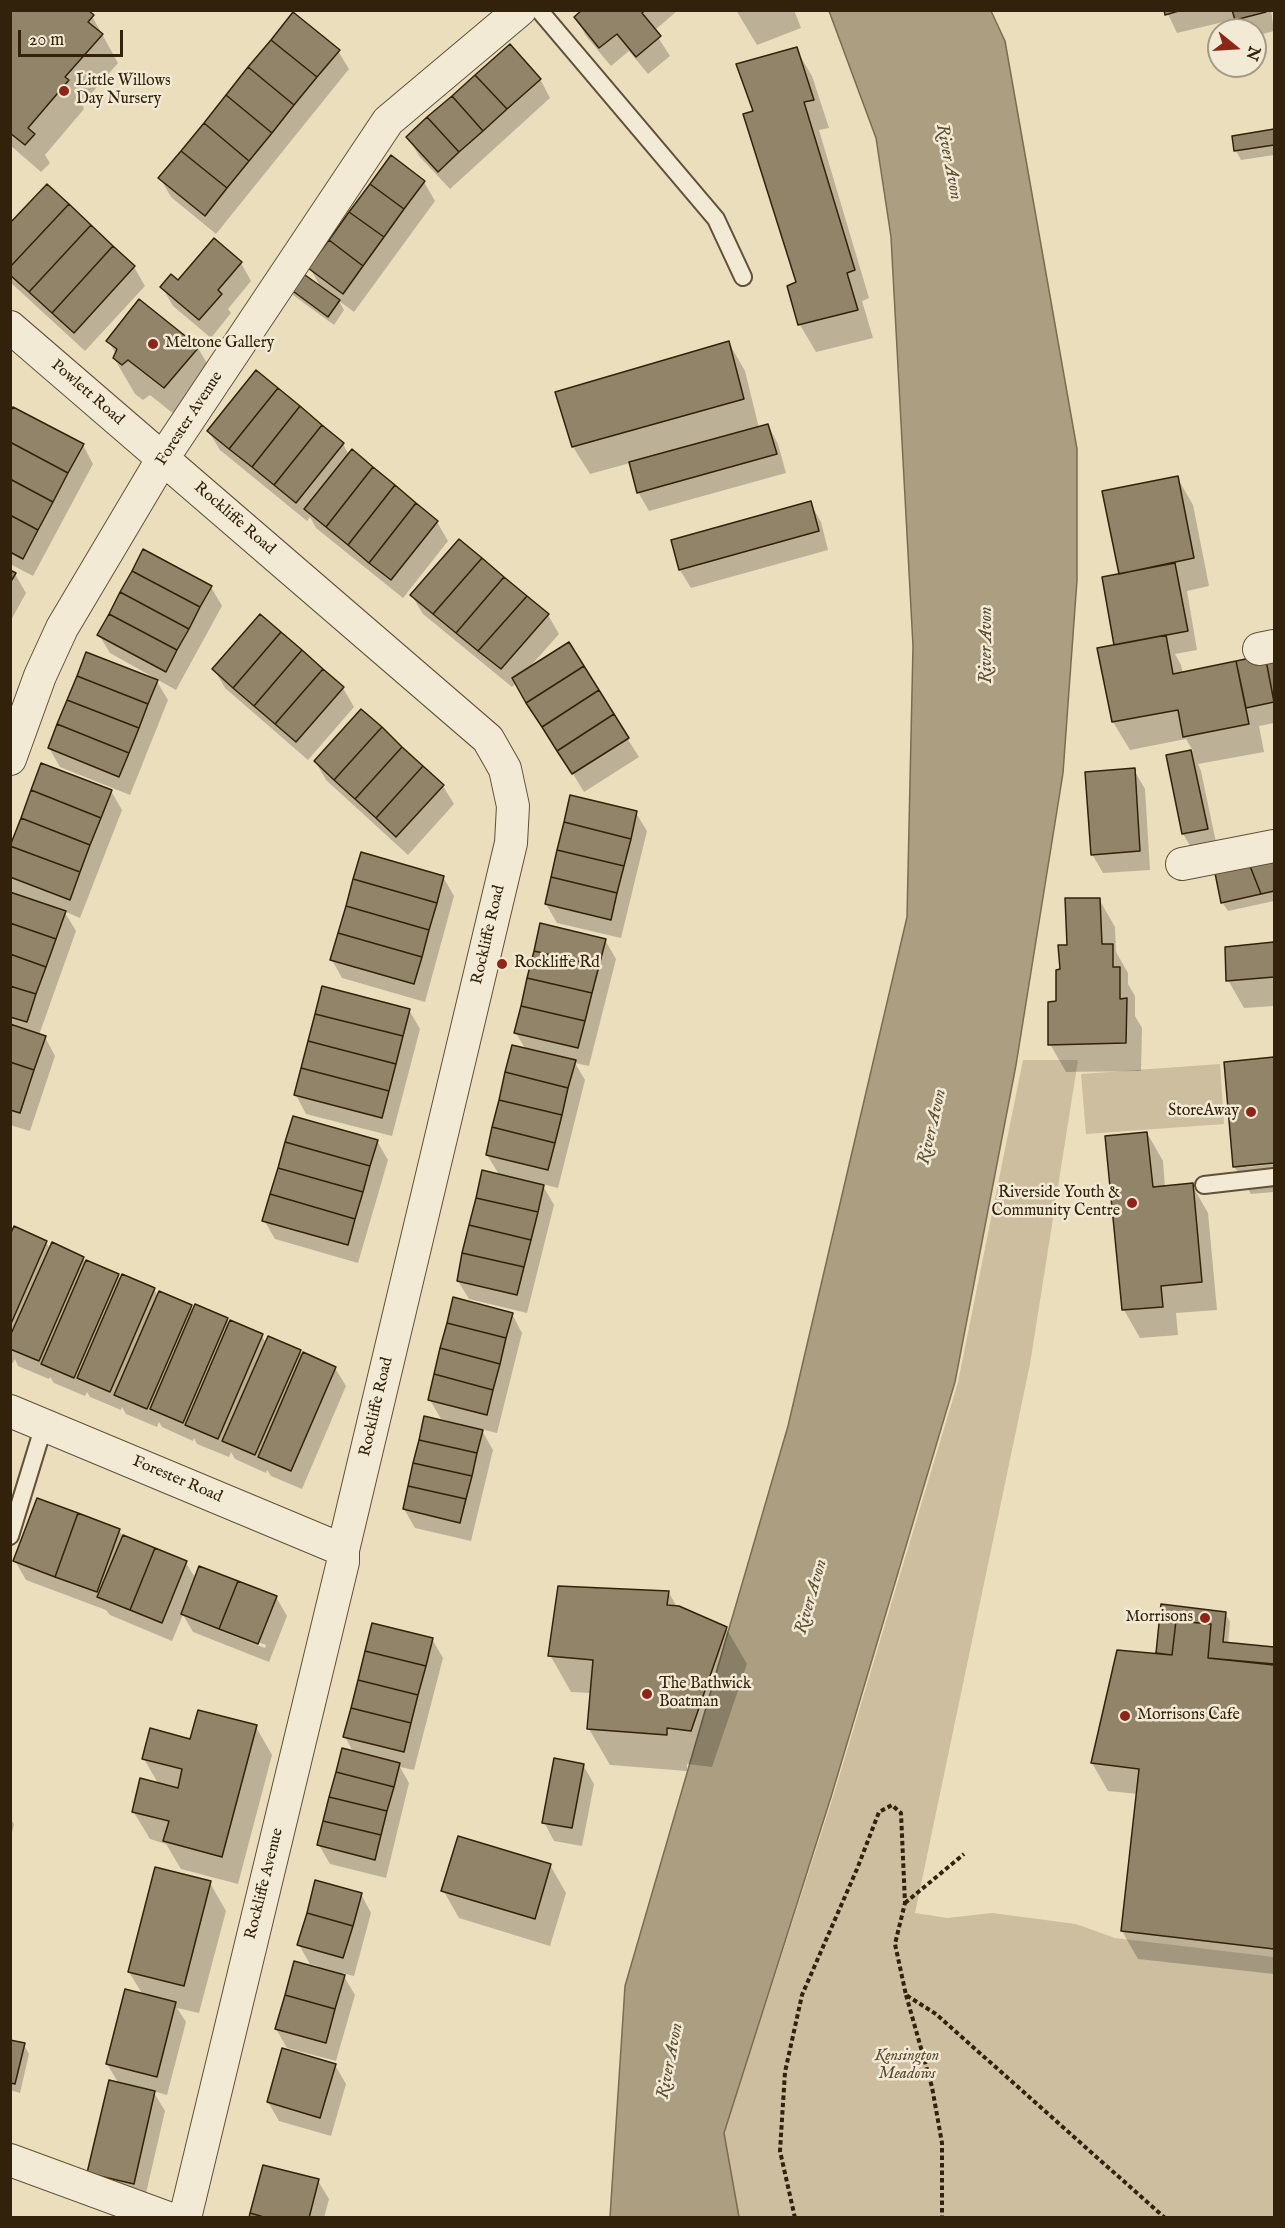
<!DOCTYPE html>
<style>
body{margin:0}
#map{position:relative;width:1285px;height:2228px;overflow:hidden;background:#ebdebd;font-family:"IM FELL English",serif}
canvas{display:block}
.frame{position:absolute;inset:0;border:12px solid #32220b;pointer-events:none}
.north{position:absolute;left:1207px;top:18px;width:60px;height:60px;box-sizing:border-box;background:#f2ead4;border:2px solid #a59a84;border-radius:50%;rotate:108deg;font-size:16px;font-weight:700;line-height:24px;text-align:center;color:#32220b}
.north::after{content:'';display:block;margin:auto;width:21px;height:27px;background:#8f2418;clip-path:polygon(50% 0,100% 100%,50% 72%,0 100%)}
.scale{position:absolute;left:18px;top:30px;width:105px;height:27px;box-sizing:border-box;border:3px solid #32220b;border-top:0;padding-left:8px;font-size:18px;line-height:21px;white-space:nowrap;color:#32220b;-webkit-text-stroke:4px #f2ead4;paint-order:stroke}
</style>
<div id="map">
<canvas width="1285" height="2228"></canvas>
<div class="frame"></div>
<div class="north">N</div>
<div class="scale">20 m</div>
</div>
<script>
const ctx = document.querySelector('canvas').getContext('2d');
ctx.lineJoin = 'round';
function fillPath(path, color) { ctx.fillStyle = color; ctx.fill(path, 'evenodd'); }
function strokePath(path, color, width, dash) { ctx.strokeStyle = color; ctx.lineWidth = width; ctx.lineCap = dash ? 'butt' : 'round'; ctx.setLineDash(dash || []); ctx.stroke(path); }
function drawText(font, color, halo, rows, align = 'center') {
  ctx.font = font + ' "IM FELL English",serif'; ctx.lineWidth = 5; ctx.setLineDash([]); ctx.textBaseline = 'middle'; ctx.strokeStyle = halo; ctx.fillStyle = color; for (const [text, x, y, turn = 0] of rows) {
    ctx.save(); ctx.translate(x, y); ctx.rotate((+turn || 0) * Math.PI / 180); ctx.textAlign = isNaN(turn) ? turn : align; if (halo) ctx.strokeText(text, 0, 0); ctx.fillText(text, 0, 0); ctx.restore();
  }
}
fillPath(new Path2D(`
 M1023,1060H1078L1030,1364L915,1913L947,1918L992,1913L1076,1924L1115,1938L1274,1957V2217H739L724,2133L833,1797L958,1382Z
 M1220,1064L1224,1124L1086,1134L1081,1074Z`), '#ccbe9f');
const water = new Path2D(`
 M829,11H991L1005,41L1077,449V580L1063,773L1016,1065L955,1382L831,1797L724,2133L739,2217H610L625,1986L788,1426L907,917L913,646L891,237L876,138Z`);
fillPath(water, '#ac9e80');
strokePath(water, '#7b6c51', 1.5);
fillPath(new Path2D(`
 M10,10L92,16L118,63L82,104L84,109L45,155L50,163L41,172L10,145Z
 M584,10H678L654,31L670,56L648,74L629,51L611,66L586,36L576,18Z
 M736,10H794L801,28L757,45Z
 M1166,10H1271L1274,31L1255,36V30H1242L1236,19L1177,33Z
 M796,49L812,76L829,128L819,130L869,298L862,301L873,338L816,352L800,325L798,283L755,112Z
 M338,51L349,69L216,234L171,197L160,178Z
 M540,79L550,98L450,189L419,156L408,137Z
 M1274,131V155L1241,160L1236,151L1234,137Z
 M424,182L435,201L354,312L339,301L344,310L334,325L293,295L288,286L321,288L310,268Z
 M47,186L134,267L145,286L85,351L10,282V225Z
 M241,263L251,281L228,309L231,313L211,338L173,306L162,287Z
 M108,341L198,348L219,384L185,423L150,395L143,400L135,394L114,358L116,354Z
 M729,343L745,371L759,428L768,425L778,444L786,473L649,511L638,492L630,463L590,474L573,447Z
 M10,416L83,445L93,464L33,576L10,564Z
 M209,432L343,444L349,455L352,451L437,522L448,541L403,598L316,528L310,517L307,521L220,450Z
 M1177,477L1193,505L1209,586L1187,591L1197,650L1175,654L1181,665L1183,674L1235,663L1238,668L1274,655V723L1259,726L1264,752L1198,764L1201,771L1217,847L1194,852L1183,834L1168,756L1193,751L1186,739L1130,750L1113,722L1099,649L1116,646L1120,575Z
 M810,503L821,522L828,550L691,588L680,570Z
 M459,541L548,615L559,634L528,669L568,644L639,757L584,792L517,682L512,687L423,614L412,596Z
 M10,572L15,574L26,593L10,622Z
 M211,587L222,606L176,690L110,653L99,635Z
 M214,669L343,688L354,707L308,760L225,688Z
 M156,680L168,700L130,795L60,767L49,748Z
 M315,761L443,786L454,804L408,855L326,780Z
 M1134,770L1145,789L1150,870L1103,873L1092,854Z
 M111,791L122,810L80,918L64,911L76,931L39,1035L45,1037L55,1056L30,1131L10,1125V894L14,895L10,888V849Z
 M636,813L647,831L621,938L557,923L546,904Z
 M1274,857V901L1228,911L1222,902Z
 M443,877L454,896L425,1002L342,978L332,960Z
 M1099,899L1115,927L1116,952L1128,973V984L1135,996V1016L1142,1028L1141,1071L1066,1072L1050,1044L1062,971L1068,947Z
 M605,940L616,959L589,1066L575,1063L585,1080L558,1188L542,1184L554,1205L527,1313L469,1299L458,1281L500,1176L487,1155L526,1050L516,1033Z
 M1274,943V1006L1244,1008L1228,980L1226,948Z
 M409,1010L420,1029L392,1136L306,1114L296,1095Z
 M1274,1059V1161L1246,1164V1167L1274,1164V1192L1251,1194L1234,1166L1226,1063Z
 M1147,1133L1163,1161L1165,1188L1192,1185L1208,1213L1217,1310L1176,1313L1178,1335L1140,1338L1124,1310L1106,1137Z
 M377,1141L388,1160L358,1263L275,1239L264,1220Z
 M10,1226L14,1232L46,1242L50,1249L83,1258L86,1264L118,1275L121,1280L154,1289L158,1296L190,1306L193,1311L227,1319L230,1325L262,1336L266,1343L300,1352L303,1357L335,1368L346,1386L302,1489L271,1476L267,1470L266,1473L235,1459L231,1452L229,1457L197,1444L194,1438L193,1441L162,1427L159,1422L157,1427L126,1414L122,1407L121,1410L90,1397L87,1392L85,1396L54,1383L50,1377L49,1379L18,1366L15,1359L13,1363L10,1362Z
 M512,1314L522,1333L497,1433L481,1429L493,1450L471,1541L415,1528L404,1509L452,1422L441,1419L430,1400Z
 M119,1530L123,1537L186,1563L196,1579L276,1597L287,1616L269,1662L193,1632L183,1615L172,1641L110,1615L106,1610L26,1580L15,1561ZM196,1618L266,1645L265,1648L196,1621Z
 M669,1593L677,1607L726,1628L747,1664L712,1767L687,1764V1771L610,1765L589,1729L591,1693L571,1692L550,1655Z
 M1225,1613L1230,1622L1228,1644L1274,1649V1974L1138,1959L1122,1931L1138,1794L1108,1791L1092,1763L1159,1655L1157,1653Z
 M432,1639L443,1658L414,1770L400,1767L409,1783L386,1878L330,1864L319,1845L354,1753L345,1737Z
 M256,1727L272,1755L238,1884L181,1869L166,1844L150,1839L133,1811L159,1785L144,1759L192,1741Z
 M583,1765L594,1784L582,1846L554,1841L544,1822Z
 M10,1818L14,1824L10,1842Z
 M550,1865L566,1893L550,1946L459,1918L443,1890Z
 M210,1883L226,1911L199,2013L177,2008L186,2022L167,2095L153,2091L165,2111L144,2202L88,2173L119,2084L107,2064L143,1995L129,1972Z
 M361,1894L371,1913L354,1976L342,1973L355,1995L336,2061L287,2048L276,2029L317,1966L310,1964L299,1945Z
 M10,2042L24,2045L29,2054L20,2093L10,2090Z
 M335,2065L346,2084L331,2136L279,2121L268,2102Z
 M318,2181L329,2199L324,2218H250Z`), '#0003');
const building = new Path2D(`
 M10,10H88L94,15L88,22L103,34L65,77L69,80L28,128L35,134L25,145L10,133Z
 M582,10H645L642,13L661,36L636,57L617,34L599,48L574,17Z
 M1164,10H1182L1165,15Z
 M1232,10H1266V12L1235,20Z
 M293,12L340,50L317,77L271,40Z
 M271,40L317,77L294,105L248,67Z
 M510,44L541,79L507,109L475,75Z
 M797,47L814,100L804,102L855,270L847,273L858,310L798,325L787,286L796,282L743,114L753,111L736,64Z
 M248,67L294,105L272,133L226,95Z
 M475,75L507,109L483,131L452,96Z
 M226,95L272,133L249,161L204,123Z
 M452,96L483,131L459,152L427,117Z
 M427,117L459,152L438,172L406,137Z
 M204,123L249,161L227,188L181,151Z
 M1274,129V145L1234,151L1232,136Z
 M181,151L227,188L205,216L158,178Z
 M391,155L425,181L404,209L370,184Z
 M47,184L69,204L10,267V223Z
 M370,184L404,209L384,237L349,212Z
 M69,204L91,225L29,292L10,275V267Z
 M349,212L384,237L363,266L329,240Z
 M91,225L113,246L52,313L29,292Z
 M214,238L242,262L218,290L222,294L199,320L160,287L171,274L178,280Z
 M329,240L363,266L343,294L308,268Z
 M113,246L135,266L74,333L52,313Z
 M298,270L340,300L328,317L286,286Z
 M139,299L199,347L164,388L128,360L122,365L113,358L117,349L106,341Z
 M729,341L744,399L572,447L555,392Z
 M256,370L278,388L229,449L207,431Z
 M278,388L300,406L252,467L229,449Z
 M300,406L322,425L274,485L252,467Z
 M13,407L84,444L68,473L10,442V412Z
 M768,424L777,454L637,493L629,462Z
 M322,425L344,443L296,503L274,485Z
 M10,442L68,473L53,502L10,479Z
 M352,449L373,467L326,527L304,509Z
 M373,467L395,485L348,545L326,527Z
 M1178,476L1194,558L1119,574L1102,491Z
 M10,479L53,502L38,530L10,515Z
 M395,485L416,503L369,563L348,545Z
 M811,501L819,531L679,570L671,540Z
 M416,503L438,521L391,580L369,563Z
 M10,515L38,530L23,559L10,552Z
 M459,539L482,558L433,614L410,595Z
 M143,549L212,586L200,607L132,571Z
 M482,558L504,577L456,633L433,614Z
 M1175,563L1188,631L1114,645L1102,577Z
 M10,570L16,573L10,583Z
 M132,571L200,607L189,629L120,592Z
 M504,577L527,596L478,651L456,633Z
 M120,592L189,629L177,650L109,614Z
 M527,596L549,614L501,669L478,651Z
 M109,614L177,650L166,672L97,635Z
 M260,614L281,632L233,688L212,669Z
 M281,632L302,650L254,706L233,688Z
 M1166,635L1173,674L1236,661L1249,724L1183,737L1178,710L1112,722L1097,648Z
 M569,642L584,666L526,703L512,678Z
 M302,650L323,669L275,724L254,706Z
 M86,652L158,680L148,704L77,676Z
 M1274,653V702L1265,655Z
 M1265,655L1274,702L1246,708L1236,661Z
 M584,666L599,690L542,727L526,703Z
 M323,669L344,687L296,742L275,724Z
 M77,676L148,704L139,728L67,700Z
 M599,690L614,714L557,751L542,727Z
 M67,700L139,728L129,753L57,724Z
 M361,709L382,727L334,780L314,761Z
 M614,714L629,738L572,774L557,751Z
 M57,724L129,753L119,777L48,748Z
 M382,727L402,747L355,799L334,780Z
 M402,747L423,766L376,818L355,799Z
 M1191,750L1208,829L1182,834L1166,755Z
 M41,763L112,790L101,818L31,790Z
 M423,766L444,785L396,837L376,818Z
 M1135,768L1140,851L1091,855L1085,772Z
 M31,790L101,818L90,845L21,818Z
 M570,795L637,811L631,839L564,822Z
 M21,818L90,845L80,872L10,846Z
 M564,822L631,839L624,866L557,850Z
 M10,846L80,872L70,900L10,877Z
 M557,850L624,866L617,893L551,877Z
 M361,852L444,876L437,903L353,879Z
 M1274,855V891L1261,894L1248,861Z
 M1248,861L1261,894L1221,903L1214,868Z
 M551,877L617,893L611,920L545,904Z
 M353,879L437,903L429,930L346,906Z
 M10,892L66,911L56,939L10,923Z
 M1065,898H1100L1102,944H1113V967H1120V999L1127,998L1126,1043L1048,1045V1002L1056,1001V970L1060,969L1058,945H1067Z
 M346,906L429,930L422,957L338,933Z
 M10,923L56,939L46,967L10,954Z
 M540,923L606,939L599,966L534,951Z
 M338,933L422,957L414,984L330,960Z
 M1274,942V977L1226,981L1225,947Z
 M534,951L599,966L592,993L527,978Z
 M10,954L46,967L36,994L10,986Z
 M527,978L592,993L585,1021L521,1006Z
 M10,986L36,994L27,1022L10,1017Z
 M322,986L410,1009L403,1036L315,1014Z
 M521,1006L585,1021L578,1048L514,1033Z
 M315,1014L403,1036L396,1064L308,1041Z
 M10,1024L46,1036L34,1070L10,1062Z
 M308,1041L396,1064L389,1091L301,1068Z
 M512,1045L576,1060L568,1088L505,1072Z
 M1274,1057V1163L1233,1167L1224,1062Z
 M10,1062L34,1070L20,1113L10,1110Z
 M301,1068L389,1091L382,1118L294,1095Z
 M505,1072L568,1088L562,1115L499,1100Z
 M499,1100L562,1115L555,1143L492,1127Z
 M293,1116L378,1140L370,1166L285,1142Z
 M492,1127L555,1143L548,1170L486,1155Z
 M1147,1132L1153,1187L1193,1183L1202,1282L1161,1286L1163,1307L1122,1310L1105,1136Z
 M285,1142L370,1166L363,1192L278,1168Z
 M278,1168L363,1192L355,1219L270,1194Z
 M482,1170L544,1185L538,1212L476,1198Z
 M270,1194L355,1219L348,1245L262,1221Z
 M476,1198L538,1212L531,1240L469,1225Z
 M469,1225L531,1240L524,1267L462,1253Z
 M14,1226L47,1241L10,1326V1235Z
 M52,1242L84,1257L39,1361L10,1349V1336Z
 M462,1253L524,1267L517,1295L457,1281Z
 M86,1260L119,1274L74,1378L41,1364Z
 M122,1274L155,1288L110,1392L77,1378Z
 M159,1291L192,1305L147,1409L114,1395Z
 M453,1297L513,1313L506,1338L447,1323Z
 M195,1304L228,1318L183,1423L150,1409Z
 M230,1320L263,1334L218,1439L185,1425Z
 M447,1323L506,1338L500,1364L440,1348Z
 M268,1336L301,1350L255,1455L222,1441Z
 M440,1348L500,1364L493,1390L434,1374Z
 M303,1352L336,1367L291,1471L258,1457Z
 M434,1374L493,1390L487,1415L428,1400Z
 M424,1416L483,1430L477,1453L419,1440Z
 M419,1440L477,1453L472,1476L413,1463Z
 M413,1463L472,1476L466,1499L408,1486Z
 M408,1486L466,1499L460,1523L403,1509Z
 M37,1498L78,1513L55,1577L13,1561Z
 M78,1513L120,1529L97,1592L55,1577Z
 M123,1535L155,1548L130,1610L97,1597Z
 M155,1548L187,1561L162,1623L130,1610Z
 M199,1566L238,1581L219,1629L181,1614Z
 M238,1581L277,1596L258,1644L219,1629Z
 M558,1586L669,1591L667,1605L679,1606L727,1627L691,1731L667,1728V1735L587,1729L593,1660L548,1656Z
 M1161,1604L1226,1612L1223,1642L1274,1647V1665L1208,1658L1211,1624L1176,1621L1172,1655L1156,1653Z
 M1176,1621L1211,1624L1208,1658L1274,1664V1949L1121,1931L1139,1769L1091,1763L1117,1650L1172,1655Z
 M372,1623L433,1638L426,1666L365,1651Z
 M365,1651L426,1666L418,1695L358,1680Z
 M358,1680L418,1695L411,1723L351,1708Z
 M351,1708L411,1723L404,1752L343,1737Z
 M198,1710L257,1725L222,1857L163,1841L169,1821L132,1812L140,1778L178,1788L182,1769L142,1759L150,1728L190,1739Z
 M342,1748L400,1763L394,1787L336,1772Z
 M554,1758L584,1764L572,1828L542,1823Z
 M336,1772L394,1787L387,1811L329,1797Z
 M329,1797L387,1811L381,1835L323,1821Z
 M323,1821L381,1835L375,1860L317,1845Z
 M458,1836L551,1864L535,1919L441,1891Z
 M155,1867L211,1881L184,1986L128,1972Z
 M315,1880L362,1893L353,1926L307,1913Z
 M307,1913L353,1926L343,1958L297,1945Z
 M294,1961L345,1975L335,2009L285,1995Z
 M125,1989L176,2002L157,2077L106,2064Z
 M285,1995L335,2009L326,2043L275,2029Z
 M10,2040L25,2043L15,2084L10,2083Z
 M282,2048L336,2064L320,2118L267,2102Z
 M109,2080L155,2091L134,2184L87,2173Z
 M263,2165L319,2179L309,2218H267L250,2213Z
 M250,2213L267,2218H249Z`);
fillPath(building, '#928468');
strokePath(building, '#32220b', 1.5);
const service = new Path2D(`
 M539,10L716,219L743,277
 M1204,1185L1274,1177
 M10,1536L44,1425`);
const minor = new Path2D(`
 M10,327L488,739L505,769L513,806L511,843L343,1550V1562L185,2218
 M1259,649L1274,646
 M10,759L40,676L62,628L163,458L388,121L520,10
 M1182,864L1274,846
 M10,1411L343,1550
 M10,2160L168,2218`);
strokePath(service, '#605138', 20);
strokePath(minor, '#605138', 34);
strokePath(new Path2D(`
 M905,1903L964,1854
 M906,1995L932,2087L942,2143V2218
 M795,2218L780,2151L785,2072L802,1995L857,1869L879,1812L892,1805L901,1813L905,1903L895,1944L906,1995L936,2014L1165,2218`), '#32220b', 4, [4.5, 3]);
strokePath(service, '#f2ead4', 16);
strokePath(minor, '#f2ead4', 32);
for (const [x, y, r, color] of [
 [64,91,6,"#8f2418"],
 [153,344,6,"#8f2418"],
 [502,964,6,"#8f2418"],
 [1251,1112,6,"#8f2418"],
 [1132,1203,6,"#8f2418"],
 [1205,1618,6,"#8f2418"],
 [647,1694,6,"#8f2418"],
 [1125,1716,6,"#8f2418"]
]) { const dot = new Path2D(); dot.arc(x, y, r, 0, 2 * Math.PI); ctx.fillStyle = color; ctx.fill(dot); strokePath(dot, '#f2ead4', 2); }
drawText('16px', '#32220b', '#f2ead4', [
 ["Little Willows",76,82],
 ["Day Nursery",76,100],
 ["Meltone Gallery",165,344],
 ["Rockliffe Rd",514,964],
 ["StoreAway",1239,1112,"right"],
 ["Riverside Youth &",1120,1194,"right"],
 ["Community Centre",1120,1212,"right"],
 ["Morrisons",1193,1618,"right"],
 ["The Bathwick",659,1685],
 ["Boatman",659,1703],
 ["Morrisons Cafe",1137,1716]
], 'left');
drawText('16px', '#32220b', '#f2ead4', [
 ["Powlett Road",87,393,41],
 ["Forester Avenue",190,419,-57],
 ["Rockliffe Road",234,519,41],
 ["Rockliffe Road",489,935,-77],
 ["Rockliffe Road",377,1407,-77],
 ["Forester Road",177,1480,23],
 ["Rockliffe Avenue",265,1884,-76]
]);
drawText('italic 16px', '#584930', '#f2ead4', [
 ["Kensington",907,2057],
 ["Meadows",907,2075]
]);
drawText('italic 18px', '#5d4d34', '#f2ead4', [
 ["River Avon",948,162,79],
 ["River Avon",987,645,-90],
 ["River Avon",933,1127,-77],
 ["River Avon",812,1597,-74],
 ["River Avon",671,2061,-79]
]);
</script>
